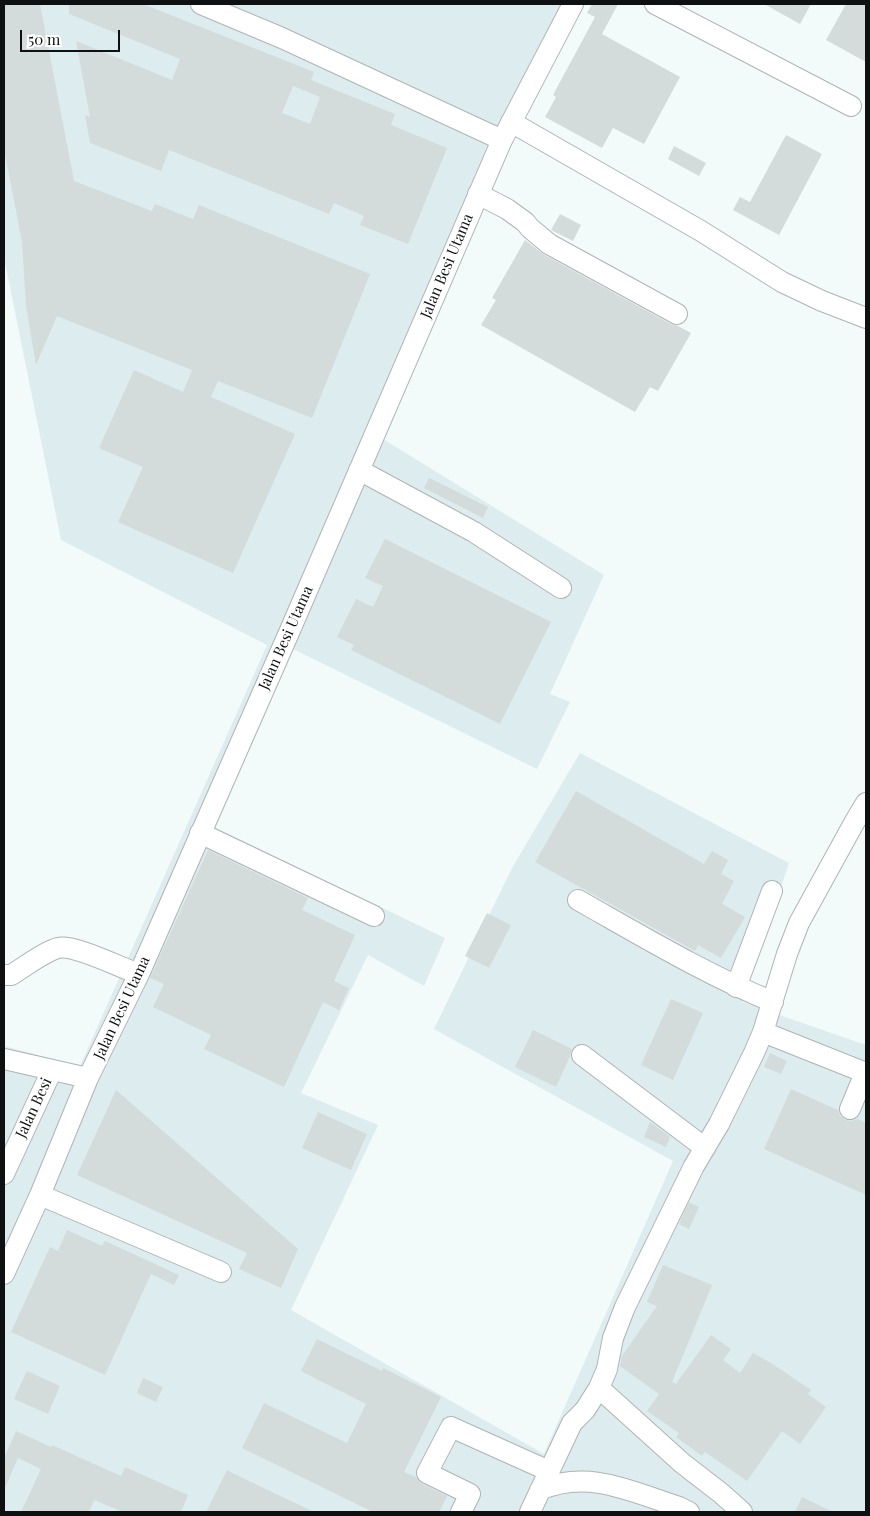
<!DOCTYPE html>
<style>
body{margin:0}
#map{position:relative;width:870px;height:1516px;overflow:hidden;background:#f3fafa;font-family:"Playfair Display",serif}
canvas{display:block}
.frame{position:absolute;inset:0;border:5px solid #0e1011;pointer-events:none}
.scale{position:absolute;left:20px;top:30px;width:100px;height:22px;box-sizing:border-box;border:2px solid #0e1011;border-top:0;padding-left:6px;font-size:15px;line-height:18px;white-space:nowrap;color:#0e1011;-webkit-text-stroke:4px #fff;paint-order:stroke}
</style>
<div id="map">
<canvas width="870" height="1516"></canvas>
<div class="frame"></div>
<div class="scale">50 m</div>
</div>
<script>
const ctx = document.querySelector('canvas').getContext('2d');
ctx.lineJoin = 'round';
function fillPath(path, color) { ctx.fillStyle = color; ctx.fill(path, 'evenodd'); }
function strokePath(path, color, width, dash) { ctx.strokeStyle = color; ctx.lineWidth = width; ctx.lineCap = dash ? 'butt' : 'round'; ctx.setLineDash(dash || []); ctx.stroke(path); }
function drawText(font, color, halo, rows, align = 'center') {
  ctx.font = font + ' "Playfair Display",serif'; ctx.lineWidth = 4.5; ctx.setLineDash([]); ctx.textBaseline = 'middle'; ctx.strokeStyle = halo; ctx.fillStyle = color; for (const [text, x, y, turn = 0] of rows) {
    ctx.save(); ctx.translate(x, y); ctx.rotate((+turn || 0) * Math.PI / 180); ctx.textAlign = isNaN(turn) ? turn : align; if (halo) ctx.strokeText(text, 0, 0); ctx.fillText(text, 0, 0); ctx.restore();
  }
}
fillPath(new Path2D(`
 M4,4H568L383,439L604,575L550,694L570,702L537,769L293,649L212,826L445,938L424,986L368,955L301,1093L378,1125L291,1310L544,1454L673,1161L434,1029L512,868L580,753L789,863L742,1002L866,1045V1512H4V1046L80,1066L267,645L61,540L4,257Z`), '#ddecee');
fillPath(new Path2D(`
 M4,4H40L74,181L152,211L155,204L193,219L199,205L370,274L312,418L218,381L211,397L295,434L233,573L118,522L143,467L99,448L134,370L183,392L192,370L57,316L36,365L26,306L22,242L4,149Z
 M69,4H143L314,72L311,80L395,114L391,125L447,148L408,244L360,225L364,216L334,203L329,214L169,150L161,171L90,143L85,115L90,117L76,41L172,80L180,59L69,14ZM293,86L320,97L310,124L282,113Z
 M592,4H618L602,34L680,77L644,144L613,128L602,148L545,117L556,97L553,95L595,17L587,13Z
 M764,4H811L800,24Z
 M846,4H866V62L826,40Z
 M786,135L822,154L779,235L733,210L740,197L750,202Z
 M674,146L706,163L699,176L668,159Z
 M560,214L581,225L573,241L551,230Z
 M525,240L543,254L671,324L678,326L691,333L658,391L650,387L635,412L481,325L496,300L492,298Z
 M429,478L488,507L483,518L424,488Z
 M385,539L551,622L500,724L351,650L354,645L337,637L356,599L373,607L383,586L365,578Z
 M576,791L704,864L712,851L728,860L721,874L734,881L722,904L745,917L721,958L698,945L695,951L535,862Z
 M208,850L308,898L302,910L355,935L334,981L349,988L339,1010L323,1002L284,1087L204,1049L211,1035L153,1007L164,984L150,978Z
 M487,913L511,925L489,968L465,956Z
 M671,999L703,1013L673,1080L641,1065Z
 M533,1030L572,1049L570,1056L556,1087L515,1067Z
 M770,1053L787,1061L781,1074L764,1067Z
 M791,1089L838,1110L840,1116L845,1120L851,1121L857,1119L866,1123V1195L764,1149Z
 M116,1090L298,1249L281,1288L239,1269L247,1253L77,1175Z
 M318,1112L367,1134L351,1170L302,1148Z
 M650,1122L670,1137L666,1147L644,1137Z
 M689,1202L699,1207L689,1229L679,1224Z
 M67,1230L102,1246L105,1241L179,1275L174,1285L151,1274L105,1375L11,1332L50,1247L58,1251Z
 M663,1265L712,1285L672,1382L676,1384L711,1335L731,1349L723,1360L740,1373L753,1353L771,1363L811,1390L808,1394L826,1407L800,1444L782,1431L747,1481L705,1452L702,1456L676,1437L679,1433L647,1411L659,1394L620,1366L622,1356L657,1306L647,1302Z
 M317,1339L382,1371L383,1368L441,1397L404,1472L416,1477L422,1484L447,1496L439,1512H373L242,1448L264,1403L347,1443L366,1404L301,1371Z
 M27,1371L60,1386L48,1414L14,1399Z
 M143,1378L163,1387L156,1402L137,1393Z
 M16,1431L51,1447L52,1445L121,1476L125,1467L188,1495L181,1512H123L94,1500L89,1512H21L41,1469L18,1458L4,1490V1458Z
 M227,1470L249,1481L314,1512H206Z
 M802,1497L833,1512H795Z`), '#d4dbdb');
const minor = new Path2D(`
 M201,4L282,38L502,140
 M655,4L851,106
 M511,122L701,231L782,282L822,301L866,318
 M478,194L507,209L525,222L530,228L549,244L677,314
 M359,470L474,532L561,588
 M200,833L374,916
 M578,900C642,936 705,974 773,1002
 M4,975H11C23,968 45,951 58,948C74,944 121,968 139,974
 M736,987L772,891
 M763,1032L866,1073
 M582,1055L705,1148
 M4,1059L88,1078
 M850,1109L865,1073
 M4,1174L52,1070
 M40,1195L221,1272
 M4,1274L40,1195L88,1078L139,974L291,628L502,140L573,4
 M599,1388L682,1463L722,1494L742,1512
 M540,1490C589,1469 632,1492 679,1507L689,1512
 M461,1512L470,1494L427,1473L451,1427L549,1471
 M530,1512L572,1423L585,1410L599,1388L607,1369L613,1338L625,1307L694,1166L719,1124L754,1053L763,1032L787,954L799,923L854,823L866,803`);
strokePath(minor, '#aeb4b4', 22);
strokePath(minor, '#fff', 20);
drawText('15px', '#0e1011', '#fff', [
 ["Jalan Besi Utama",447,266,-67],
 ["Jalan Besi Utama",286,638,-66],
 ["Jalan Besi Utama",122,1008,-65],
 ["Jalan Besi",34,1108,-65]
]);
</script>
